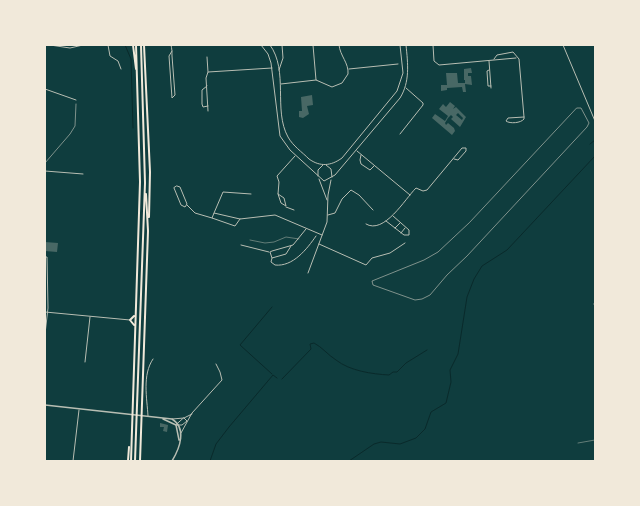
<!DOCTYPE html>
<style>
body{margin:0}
#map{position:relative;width:640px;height:506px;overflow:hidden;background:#0f3d3e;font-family:Cabin,sans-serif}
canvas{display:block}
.frame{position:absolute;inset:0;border:46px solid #f1e9da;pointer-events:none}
</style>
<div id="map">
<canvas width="640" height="506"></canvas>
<div class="frame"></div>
</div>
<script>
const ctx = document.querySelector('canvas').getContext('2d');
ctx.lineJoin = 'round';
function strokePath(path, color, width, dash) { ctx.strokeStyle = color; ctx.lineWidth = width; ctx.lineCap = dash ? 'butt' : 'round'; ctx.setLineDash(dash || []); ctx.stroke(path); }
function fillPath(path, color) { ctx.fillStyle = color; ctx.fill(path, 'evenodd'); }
strokePath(new Path2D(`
 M125,45L131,59L133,128
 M590,144L595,140
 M272,307L240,345L272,374
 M282,379L311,349L310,344L314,343C322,347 328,355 336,360C350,371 372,374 389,375L393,372H397L406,363L427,350
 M210,461L216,444L229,427L273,375L277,378
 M349,461L374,444L381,442L400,444L416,438L425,429L431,412L446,403L451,382L450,370L458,354L467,297L474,279L482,266L507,250L595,156`), '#0a2a2b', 1);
fillPath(new Path2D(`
 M471,68L472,73H468V76H471L472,85L465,84L466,92H463L462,87L447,88V90L441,91V85H447L446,73H457L458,83H465V80H464V69Z
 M312,95L313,105L307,106L309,114L303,118L299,117V111H302L301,97Z
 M450,102L455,106L453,109L456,107L466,117L460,127L451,119L453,117L451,115L448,118L445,123L446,125L448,123L454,128L455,131L452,135L432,118L435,114L445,121L448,116L439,109L443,104L446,107ZM458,113L463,118L462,120L456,115Z
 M45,242L58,243L57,252L45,251Z
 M160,423L168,425L167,432L163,431L164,427H160Z`), '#486865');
strokePath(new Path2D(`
 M577,108H581L589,123L587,127L467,256L447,275L430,295L422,299L415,300L373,285L372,281L424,260L438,252L469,223Z
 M45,163L70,134L75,126L76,104`), '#f1e9da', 0.5);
strokePath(new Path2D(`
 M250,240L265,243L274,242L286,237L299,239
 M578,443L595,440`), '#b8beb3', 0.5);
strokePath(new Path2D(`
 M50,45L70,48L83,45
 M108,45L110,56L118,61L121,69
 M171,45C172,49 172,52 172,56L175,95L172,98L169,56L172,51
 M261,45L268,54L271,63L280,136L290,150L324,181L335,175L400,98C410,82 408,64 406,45
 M270,45C289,71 273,110 288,137C293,146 302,152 309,159C320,167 331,166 342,158L397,91L403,73L400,45
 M313,45L316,80L332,87L342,83L348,74C349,63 340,56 339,45
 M433,45L434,61L439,65L516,58
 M563,45L595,121
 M207,57L208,72
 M494,59L497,55L513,52L519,59L524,117V119C521,123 510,124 506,121L508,118L524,117
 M489,61L491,88
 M349,69L398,64
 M279,70L283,58L282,45
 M489,70L487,71L488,86H491
 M281,84L316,80
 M207,86L202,90V104L203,107L208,106
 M45,89L76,100
 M208,111L206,78L208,72L272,68
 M400,134L423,105V103L406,88
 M357,151L410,195
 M361,155L360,160L361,164L370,170L374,166
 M326,165L331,169L332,177
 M45,171L83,174
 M318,176V170L323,165
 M319,179L327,200
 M177,186L180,187L187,204L185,207L181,205L174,188Z
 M278,194L281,203L286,206L284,198L278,194L279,182L277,176L295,156
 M187,205L195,213L212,218
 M286,207L294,210
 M214,213L223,192L251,194
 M328,215L335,213L342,199L351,190L359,195L373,210
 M240,219L235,226L212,218L214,213L240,219L275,215L322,235
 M386,221L404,235H409V230L393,216
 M366,224C384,235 405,199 416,188L423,191L427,190L462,148H466V151L458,160L454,159
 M395,228L400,223
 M401,233L405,228
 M319,244L366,265L372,258L390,253L405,243
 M241,245L269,252
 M291,246L286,254L272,258L270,252L272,251L293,245L306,229
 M45,257H47L48,308L45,334
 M272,258L271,262L275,265C293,267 307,249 316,236
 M308,273L327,222L328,195L331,180
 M594,304L595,302
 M45,312L130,320
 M85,362L90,317
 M148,416C147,398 142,375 153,359
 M184,418L187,421L182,425H176Z
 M172,419L184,418L192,414
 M181,433L192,413L222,380L220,372L216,364
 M73,461L79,410`), '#b8beb3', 1);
strokePath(new Path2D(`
 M45,405L172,419C187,428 180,448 172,461
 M163,419L176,425L179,440`), '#b8beb3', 1.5);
strokePath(new Path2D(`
 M133,45L136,69
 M144,45L150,172L149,217
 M134,325L130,320L134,316
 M128,461L129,447
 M131,461L140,182L136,45
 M135,461L145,183L141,45
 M140,461L148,231L146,194`), '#f1e9da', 2);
</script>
